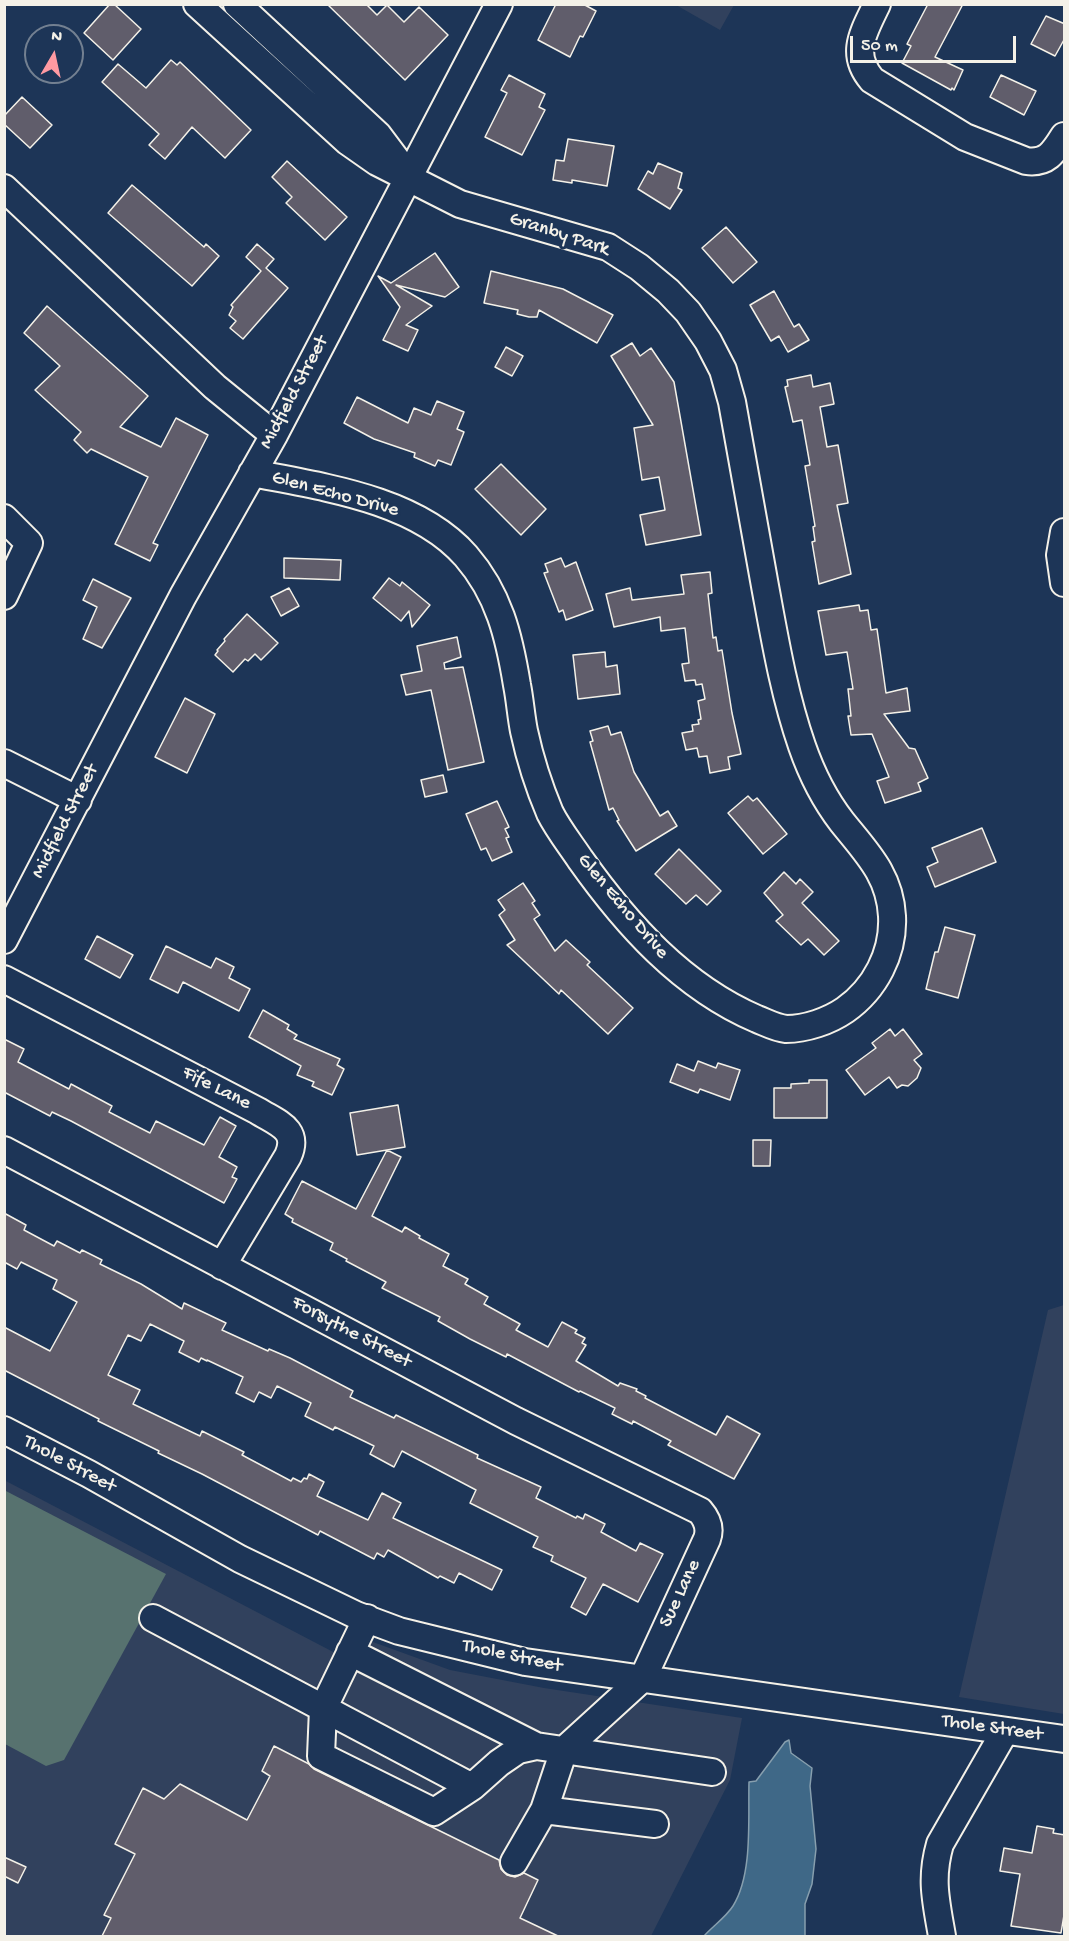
<!DOCTYPE html>
<style>
body{margin:0}
#map{position:relative;width:1069px;height:1941px;overflow:hidden;background:#1d3557;font-family:"Gochi Hand",sans-serif}
canvas{display:block}
.frame{position:absolute;inset:0;border:6px solid #f4f1e8;pointer-events:none}
.north{position:absolute;left:24px;top:24px;width:60px;height:60px;box-sizing:border-box;background:#1d3557;border:2px solid #738091;border-radius:50%;rotate:9deg;font-size:16px;font-weight:700;line-height:24px;text-align:center;color:#f4f1e8}
.north::after{content:'';display:block;margin:auto;width:21px;height:27px;background:#ff9aa2;clip-path:polygon(50% 0,100% 100%,50% 72%,0 100%)}
.scale{position:absolute;left:850px;top:36px;width:166px;height:27px;box-sizing:border-box;border:3px solid #f4f1e8;border-top:0;padding-left:8px;font-size:18px;line-height:21px;white-space:nowrap;color:#f4f1e8;-webkit-text-stroke:4px #1d3557;paint-order:stroke}
</style>
<div id="map">
<canvas width="1069" height="1941"></canvas>
<div class="frame"></div>
<div class="north">N</div>
<div class="scale">50 m</div>
</div>
<script>
const ctx = document.querySelector('canvas').getContext('2d');
ctx.lineJoin = 'round';
function fillPath(path, color) { ctx.fillStyle = color; ctx.fill(path, 'evenodd'); }
function strokePath(path, color, width, dash) { ctx.strokeStyle = color; ctx.lineWidth = width; ctx.lineCap = dash ? 'butt' : 'round'; ctx.setLineDash(dash || []); ctx.stroke(path); }
function drawText(font, color, halo, rows, align = 'center') {
  ctx.font = font + ' "Gochi Hand",sans-serif'; ctx.lineWidth = 6; ctx.setLineDash([]); ctx.textBaseline = 'middle'; ctx.strokeStyle = halo; ctx.fillStyle = color; for (const [text, x, y, turn = 0] of rows) {
    ctx.save(); ctx.translate(x, y); ctx.rotate((+turn || 0) * Math.PI / 180); ctx.textAlign = isNaN(turn) ? turn : align; if (halo) ctx.strokeText(text, 0, 0); ctx.fillText(text, 0, 0); ctx.restore();
  }
}
fillPath(new Path2D(`
 M676,5H734L720,30Z
 M1064,1305V1714L959,1697L1048,1310Z
 M4,1480L339,1655L351,1634L450,1670L544,1688L742,1718L730,1780L651,1936H5V1875L12,1860L4,1856Z`), '#31415d');
fillPath(new Path2D(`
 M4,1490L166,1574L64,1760L46,1766L5,1744Z`), '#57726f');
const water = new Path2D(`
 M789,1740L791,1753L812,1768L810,1786L816,1849L812,1884L805,1904V1936H704C713,1926 726,1917 733,1906C753,1874 748,1819 749,1782L756,1781L785,1742Z`);
fillPath(water, '#3f6887');
strokePath(water, '#879fae', 1.5);
const building = new Path2D(`
 M110,4H114L141,29L113,60L84,33Z
 M327,4H366L377,15L387,5L404,22L419,7L448,35L405,80Z
 M556,4H583L596,11L583,37L580,36L570,57L538,40Z
 M928,4H963L935,57L963,70L954,90L952,88L951,90L902,63L911,46L907,44Z
 M1046,16L1065,24V38L1055,56L1031,44Z
 M171,60L177,65L180,62L251,130L225,158L192,127L165,159L149,145L159,134L102,82L118,64L146,88Z
 M509,75L545,94L539,107L545,110L522,155L485,137L507,93L501,90Z
 M1001,75L1036,91L1024,115L990,97Z
 M22,97L52,125L30,148L4,124V116Z
 M568,139L614,146L607,186L572,180V183L553,180L556,160L564,161Z
 M287,161L347,217L325,240L286,203L292,197L272,177Z
 M658,163L682,173L678,188L682,190L670,209L638,189L648,171L653,174Z
 M132,185L204,247L206,244L219,256L192,286L108,213Z
 M726,227L757,262L733,283L702,248Z
 M257,244L274,259L266,268L288,288L243,339L230,328L236,321L229,315L233,307L231,305L261,271L246,257Z
 M435,253L459,287L445,297L396,285L432,306L406,325L418,330L408,351L383,340L400,307L378,276L391,283Z
 M491,271L563,289L613,315L597,343L539,310L537,317H529L517,314L518,310L484,303Z
 M774,291L794,327L799,324L809,340L788,352L779,336L771,341L750,305Z
 M47,306L148,396L120,427L161,447L176,418L208,435L153,543L158,545L150,561L115,544L148,477L91,449L87,453L74,440L81,432L35,390L60,366L24,333Z
 M632,343L640,356L651,348L674,382L701,535L646,545L640,515L665,510L659,477L642,480L634,428L653,425L611,356Z
 M506,347L523,356L512,376L495,367Z
 M811,375L813,387L830,383L834,404L820,407L827,447L838,445L848,503L837,505L851,574L819,584L812,542L815,541L813,527L815,526L805,466L810,465L802,420L793,422L785,387L788,386L787,380Z
 M357,397L408,423L414,408L431,415L437,401L464,412L457,429L464,432L451,465L438,460L435,466L414,457L415,453L374,439L344,423Z
 M501,464L546,509L521,535L475,489Z
 M284,558L341,560L340,580L284,578Z
 M561,558L565,567L576,562L593,610L566,620L563,610L559,612L544,573L548,572L545,564Z
 M710,572L712,593L708,594L713,638L716,637L718,651L722,650L732,713L741,754L728,757L730,769L710,773L707,756L699,757L697,748L686,750L682,733L693,731L692,725L699,724L698,720L701,719L698,701L705,699L702,684L696,685L695,680L685,681L682,664L689,663L685,628L661,631L660,617L614,627L606,594L630,588L632,600L684,594L681,575Z
 M389,578L400,586L402,582L430,605L412,627L409,611L401,621L373,598Z
 M93,579L131,598L102,648L83,639L97,607L83,600Z
 M289,588L299,606L281,616L271,597Z
 M859,605L860,611L868,610L871,630L877,629L886,693L907,688L910,711L884,714L909,748L915,749L928,778L918,783L921,791L885,803L877,781L889,777L872,734L851,735L848,716H851L848,689H853L847,652L826,655L818,611Z
 M247,614L278,643L261,660L255,654L248,661L245,659L233,672L215,655L218,651L217,650L225,641L224,639Z
 M457,637L461,657L444,663L445,669L463,667L484,762L448,770L431,690L406,695L401,675L422,671L417,646Z
 M605,652L606,667L617,665L620,694L578,699L573,655Z
 M185,698L215,714L187,773L155,757Z
 M608,726L611,735L621,732L634,772L660,816L668,811L677,826L636,851L617,821L619,820L613,808L609,810L590,742L593,741L590,731Z
 M443,775L447,792L425,797L421,780Z
 M748,796L753,801L757,798L787,834L763,854L728,813Z
 M497,801L509,827L505,829L509,837L506,838L512,852L492,861L486,848L481,850L466,814Z
 M982,828L996,862L935,887L927,867L938,862L932,848Z
 M679,849L721,891L707,905L696,895L686,904L655,874Z
 M784,872L796,884L800,879L813,892L802,903L839,941L824,955L808,939L801,945L776,921L783,915L764,893Z
 M523,883L535,901L532,903L540,915L534,919L555,951L566,940L590,962L587,965L633,1008L608,1034L561,990L559,994L507,945L515,940L499,915L505,910L498,900Z
 M945,927L975,935L958,998L926,989L935,952H938Z
 M97,936L133,955L120,978L85,959Z
 M166,946L211,968L216,958L234,967L229,978L250,989L239,1011L183,982L178,993L150,979Z
 M263,1010L289,1025L287,1029L297,1035L294,1039L340,1059L337,1065L344,1069L332,1095L312,1086L314,1082L297,1075L301,1066L249,1037Z
 M890,1029L895,1036L903,1029L922,1054L914,1060L921,1068L917,1078L908,1086L902,1085L897,1088L889,1077L865,1095L846,1070L876,1048L872,1043Z
 M4,1039L24,1049L18,1062L69,1089L71,1084L112,1106L109,1112L150,1133L156,1121L204,1145L220,1117L236,1126L219,1157L237,1167L232,1177L237,1179L224,1203L71,1121L52,1112L50,1116L4,1092Z
 M698,1061L716,1068L718,1063L740,1070L730,1100L700,1089L698,1093L670,1082L677,1064L694,1071Z
 M809,1080H827V1118H774V1088H791V1084L809,1083Z
 M398,1105L405,1147L357,1155L350,1113Z
 M753,1140H771L770,1166H753Z
 M387,1150L401,1157L372,1216L402,1232L405,1227L420,1236L419,1238L449,1254L443,1266L468,1279L465,1284L488,1297L484,1304L520,1324L516,1330L548,1347L562,1322L577,1330L575,1333L585,1338L582,1343L586,1345L576,1361L618,1386L620,1383L637,1389L636,1391L646,1396L645,1398L716,1435L727,1416L760,1434L734,1479L668,1445L671,1441L633,1421L632,1424L612,1414L615,1408L580,1391L579,1392L507,1354L506,1357L470,1339L438,1321L440,1317L382,1288L386,1282L346,1261L347,1259L330,1250L333,1243L292,1222L293,1219L285,1214L302,1181L356,1209Z
 M4,1213L26,1225L24,1230L54,1246L57,1241L80,1253L82,1250L102,1260L100,1264L141,1284L182,1309L184,1303L226,1323L222,1330L268,1351L269,1349L290,1358L353,1391L350,1397L394,1418L396,1415L478,1455L477,1458L541,1487L536,1498L576,1518L577,1516L583,1519L585,1514L605,1524L601,1532L636,1551L640,1543L663,1554L638,1602L603,1584L586,1615L571,1607L586,1578L551,1561L553,1556L533,1547L538,1537L470,1503L476,1490L402,1451L394,1467L370,1454L374,1446L335,1427L333,1430L305,1416L311,1403L277,1386L271,1398L259,1392L254,1402L236,1393L243,1377L207,1360V1361L201,1358L199,1362L179,1352L184,1341L150,1324L141,1341L128,1335L108,1375L140,1390L133,1404L200,1436L202,1431L244,1452L242,1455L291,1481L293,1478L301,1482L304,1478L307,1479L309,1474L324,1482L317,1496L368,1520L382,1493L401,1503L393,1518L502,1570L492,1590L459,1573L454,1583L440,1576L438,1578L388,1550L384,1557L377,1553L374,1559L320,1531L318,1535L202,1474L158,1453L159,1451L98,1421L99,1419L4,1370V1327L50,1351L77,1302L53,1289L57,1280L21,1262L17,1269L6,1263L4,1265Z
 M274,1746L309,1764L314,1769L499,1860L501,1869L507,1875L515,1877L524,1873L538,1880L520,1918L558,1936H102L111,1918L104,1915L135,1854L115,1844L143,1788L164,1799L180,1784L247,1820L270,1776L262,1771Z
 M1037,1826L1054,1829L1053,1833L1065,1835V1909L1061,1933L1011,1926L1020,1874L1000,1871L1004,1848L1032,1853Z
 M4,1857L26,1867L18,1883L4,1876Z`);
fillPath(building, '#605d6b');
strokePath(building, '#f4f1e8', 1.5);
const minor = new Path2D(`
 M197,4L347,141L377,162L460,204L608,247L639,267L668,291L688,312L708,341L723,370L732,402C743,463 754,525 765,586C775,640 784,694 802,746C811,772 825,800 842,822C866,852 890,875 892,916C894,953 875,989 845,1010C829,1021 806,1029 786,1029C776,1028 767,1023 757,1019C682,987 626,924 580,859C570,844 558,829 550,813C539,787 530,759 524,731C521,716 520,700 517,685C509,636 499,594 466,556C416,499 323,487 252,473
 M237,4L378,135L408,175
 M877,4C864,32 849,53 872,80L965,137L1026,161C1047,164 1054,152 1064,136
 M4,188L215,387L274,435
 M4,518L29,543L4,596
 M1064,532L1060,555L1064,583
 M4,763L78,800
 M4,940L183,596L274,435L499,4
 M4,979L258,1111C277,1123 300,1129 288,1156L222,1266
 M4,1150L516,1421L700,1511C707,1519 711,1528 707,1539L643,1678L564,1750L544,1810L514,1862
 M4,1430L89,1474L240,1559L356,1615L399,1631L525,1662L1064,1739
 M153,1618L472,1787L499,1763L518,1750L536,1746L712,1772
 M367,1618L323,1709L321,1756L434,1812L472,1787
 M350,1652L536,1746
 M544,1810L655,1824
 M942,1936C936,1901 930,1879 940,1844L1005,1731`);
strokePath(minor, '#f4f1e8', 30);
strokePath(minor, '#1d3557', 26);
drawText('20px', '#f4f1e8', '#1d3557', [
 ["Granby Park",559,235,18],
 ["Midfield Street",295,393,-62],
 ["Glen Echo Drive",335,495,15],
 ["Midfield Street",66,822,-63],
 ["Glen Echo Drive",622,907,50],
 ["Fife Lane",216,1089,27],
 ["Forsythe Street",351,1333,28],
 ["Thole Street",69,1465,28],
 ["Sue Lane",681,1594,-65],
 ["Thole Street",512,1657,12],
 ["Thole Street",992,1729,8]
]);
</script>
